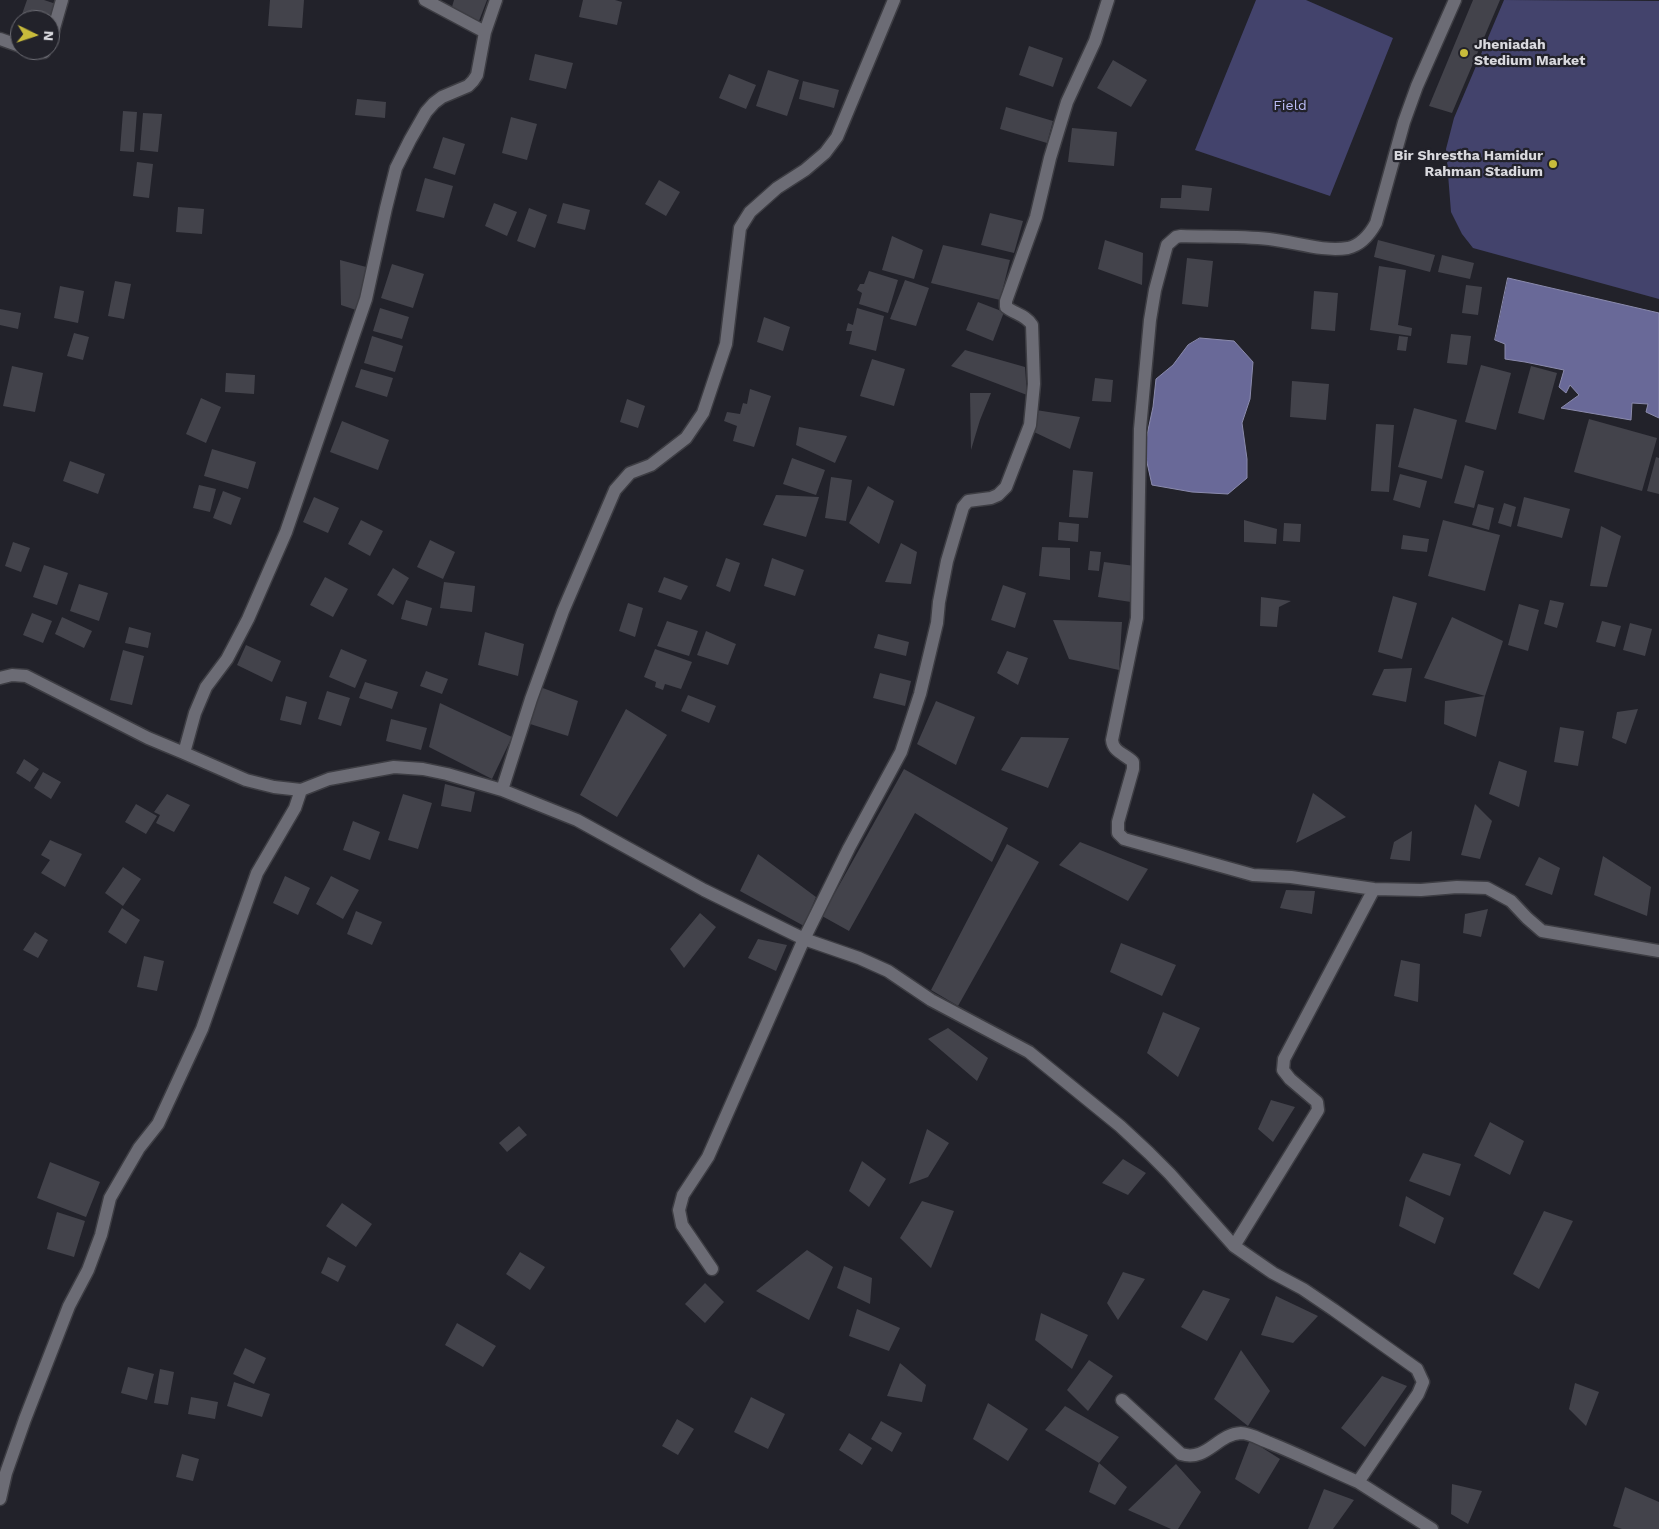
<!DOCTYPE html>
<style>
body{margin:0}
#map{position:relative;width:1659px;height:1529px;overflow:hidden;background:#22222a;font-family:"Work Sans",sans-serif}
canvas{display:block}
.north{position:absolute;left:10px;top:10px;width:50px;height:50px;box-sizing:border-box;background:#22222a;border:1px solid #6b6b72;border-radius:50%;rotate:94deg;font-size:14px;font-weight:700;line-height:20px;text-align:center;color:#d9d9de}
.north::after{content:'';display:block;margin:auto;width:18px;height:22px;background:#c8bb3b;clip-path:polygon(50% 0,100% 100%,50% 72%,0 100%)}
</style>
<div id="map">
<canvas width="1659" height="1529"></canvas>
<div class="north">N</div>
</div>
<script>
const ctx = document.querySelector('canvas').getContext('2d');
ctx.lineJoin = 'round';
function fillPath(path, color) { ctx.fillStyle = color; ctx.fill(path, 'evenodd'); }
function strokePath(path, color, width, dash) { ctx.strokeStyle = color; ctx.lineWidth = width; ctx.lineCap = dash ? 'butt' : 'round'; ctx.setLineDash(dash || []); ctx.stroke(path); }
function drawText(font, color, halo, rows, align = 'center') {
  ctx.font = font + ' "Work Sans",sans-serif'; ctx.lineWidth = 4.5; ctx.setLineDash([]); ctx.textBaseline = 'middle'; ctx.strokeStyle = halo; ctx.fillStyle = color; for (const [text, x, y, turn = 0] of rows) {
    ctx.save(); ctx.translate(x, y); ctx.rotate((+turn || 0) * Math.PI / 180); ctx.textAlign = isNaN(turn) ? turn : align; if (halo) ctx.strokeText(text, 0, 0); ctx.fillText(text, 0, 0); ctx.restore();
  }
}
fillPath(new Path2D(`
 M1256,0H1306L1393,38L1330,196L1195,150Z
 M1504,0L1659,1V299L1473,248L1462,234L1451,212L1446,149L1454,118Z`), '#43436c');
const water = new Path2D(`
 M1508,278L1659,313V418L1646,412L1648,404L1632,403L1631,420L1561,408L1579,395L1570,385L1566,393L1559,387L1564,370L1525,362L1505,359V344L1495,340Z
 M1200,338L1234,341L1253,362L1250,399L1242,423L1247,459V478L1228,494L1192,492L1152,485L1144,449L1153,407L1156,379L1173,365L1188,345Z`);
fillPath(water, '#696998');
strokePath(water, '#8b8bad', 1);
fillPath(new Path2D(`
 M27,0H44L59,5L50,20H20V36L15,34Z
 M270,0H304L302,28L268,26Z
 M454,0H487L479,21L451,10Z
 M583,0H615L622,2L617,25L579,17Z
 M1473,0H1500L1452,113L1429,106Z
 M1029,46L1063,58L1053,87L1019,75Z
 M535,54L573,63L566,89L529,80Z
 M1113,60L1147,80L1131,107L1097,88Z
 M768,70L799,80L787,116L756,106Z
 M729,74L756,85L746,109L719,98Z
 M803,81L839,90L834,108L799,99Z
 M357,99L386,102L385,118L355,115Z
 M1006,107L1053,121L1047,143L1000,129Z
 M123,111L137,112L134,152L120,151Z
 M143,113L162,114L158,152L140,150Z
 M511,117L537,124L527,160L502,153Z
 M1072,128L1117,132L1114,166L1068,162Z
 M443,137L465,144L455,175L433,168Z
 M137,162L153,164L149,198L133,196Z
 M425,178L453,186L444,218L416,211Z
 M659,180L680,192L666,216L645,204Z
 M1182,185L1212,188L1209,211L1160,208L1161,198H1181Z
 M494,203L517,212L507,236L485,226Z
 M563,203L590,210L585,230L557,223Z
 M178,207L204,209L202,234L176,232Z
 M529,208L547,215L535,248L517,241Z
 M990,213L1023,221L1014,253L981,245Z
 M892,236L923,250L914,279L882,270Z
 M1105,240L1143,253L1142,285L1098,269Z
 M1378,240L1435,255L1430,272L1374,257Z
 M943,245L1010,260L1000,300L931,283Z
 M1442,255L1474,263L1470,279L1438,272Z
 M1187,258L1213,261L1208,307L1182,304Z
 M340,260L370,268L359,311L341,305Z
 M392,264L424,274L413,308L381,298Z
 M1379,266L1406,270L1398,325L1412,328L1411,336L1370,330Z
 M869,271L898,280L888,313L859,304L862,293L857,290L860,284H864Z
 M905,280L929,288L916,326L890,319Z
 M115,281L131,284L124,319L108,316Z
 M1466,285L1482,287L1478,315L1462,313Z
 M60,286L84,291L78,323L54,318Z
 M1314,291L1338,293L1335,331L1311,329Z
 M978,302L1004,312L993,341L966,330Z
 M380,308L409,317L402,339L373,331Z
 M857,308L884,316L876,351L849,344L852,331H846L848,323L853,325Z
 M0,309L21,313L18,329L0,325Z
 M764,317L790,327L783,351L757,342Z
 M74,333L89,337L83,360L67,356Z
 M1451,334L1471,336L1467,365L1447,363Z
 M372,336L403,346L395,372L364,363Z
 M1399,336L1408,337L1406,351L1397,350Z
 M965,350L1025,367L1027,395L951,366Z
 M872,359L905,369L894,406L860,396Z
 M1481,365L1511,373L1496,430L1465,422Z
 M12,366L43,373L35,412L3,406Z
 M1531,366L1557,373L1544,420L1518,413Z
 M361,369L393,378L387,397L355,387Z
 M226,373L255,375L254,394L225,392Z
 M1095,378L1113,380L1111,402L1092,401Z
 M1292,381L1329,384L1326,420L1290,417Z
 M750,389L771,396L754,447L733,441L737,426L724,421L727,412L740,414L743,403L747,404Z
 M970,393H991L980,420L971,450Z
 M201,398L221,407L206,443L186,434Z
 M627,399L645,406L638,428L620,422Z
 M1414,408L1457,420L1442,479L1398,467Z
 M1036,410L1080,417L1070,449L1034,432Z
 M1589,419L1657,438L1642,491L1574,472Z
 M342,421L389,440L378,470L330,452Z
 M1376,424L1394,425L1389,492L1371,491Z
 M799,427L847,436L835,463L796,445Z
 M212,449L256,462L248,489L204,476Z
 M1656,457L1659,458V494L1647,491Z
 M792,458L825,470L816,495L783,484Z
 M70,461L105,474L98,494L63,481Z
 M1465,465L1484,471L1474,508L1454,503Z
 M1073,470L1093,472L1088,518L1069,517Z
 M1400,474L1427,481L1420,508L1393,500Z
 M831,477L852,480L846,521L825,518Z
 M199,485L216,489L210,512L193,508Z
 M868,486L894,501L879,544L849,523Z
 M223,491L241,498L231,525L213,518Z
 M776,495L819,497L806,537L763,525Z
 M314,497L339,508L328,533L303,522Z
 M1524,497L1570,509L1562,538L1517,526Z
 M1504,503L1516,507L1511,527L1498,523Z
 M1478,504L1494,508L1489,530L1472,525Z
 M361,520L383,531L370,556L348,544Z
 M1244,520L1277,529L1276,544L1244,542Z
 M1443,520L1500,535L1485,591L1428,576Z
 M1059,522L1079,524L1078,542L1058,540Z
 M1284,523L1301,524L1300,542L1283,541Z
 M1601,526L1621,536L1607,587L1590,586Z
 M1403,535L1429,539L1427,552L1401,549Z
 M430,540L455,552L443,579L417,567Z
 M13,542L30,548L21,572L5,566Z
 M901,543L917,552L911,584L885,582Z
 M1042,547L1070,548V580L1039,576Z
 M1090,551L1101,552L1099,571L1088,570Z
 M726,558L740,563L730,592L716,586Z
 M772,558L804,570L795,596L764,586Z
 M1104,562L1135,566L1131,602L1098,597Z
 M44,565L68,573L57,605L33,597Z
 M393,568L409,578L393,605L377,595Z
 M325,577L348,589L333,617L310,605Z
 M664,577L688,586L681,600L658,592Z
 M444,582L475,586L472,612L440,608Z
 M79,584L108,593L99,621L70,611Z
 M1003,585L1026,593L1015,628L991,620Z
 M1393,596L1417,603L1402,659L1378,652Z
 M1261,597L1291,601L1279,607L1277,627L1260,626Z
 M406,600L432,608L427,626L401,619Z
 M1550,600L1564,603L1557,628L1544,624Z
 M628,603L643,608L635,637L619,631Z
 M1519,604L1539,610L1528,651L1508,645Z
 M32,613L52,621L43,643L23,635Z
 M62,617L92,631L84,648L55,634Z
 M1452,617L1503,641L1485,696L1424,678Z
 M1053,620L1122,622L1119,670L1069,659Z
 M667,621L698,631L689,656L657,646Z
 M1602,621L1621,626L1615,647L1596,642Z
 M1630,623L1652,629L1645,656L1623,650Z
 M129,627L151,633L148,648L125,643Z
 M706,631L736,644L728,665L697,655Z
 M485,632L524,644L518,676L478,665Z
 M878,634L909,642L906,656L874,648Z
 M246,645L281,661L272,682L237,665Z
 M341,649L367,660L355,688L329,677Z
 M655,649L692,662L681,689L665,684L663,690L655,687L656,682L644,677Z
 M123,650L144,656L132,705L110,700Z
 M1007,651L1028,658L1018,685L997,673Z
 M1412,668L1406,702L1372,695L1384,669Z
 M426,671L448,679L442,694L420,686Z
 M880,673L911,681L905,706L873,698Z
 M365,682L398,692L392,709L359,698Z
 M540,687L578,701L568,736L527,723Z
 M327,691L350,698L341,726L318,719Z
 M688,695L716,706L709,723L681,711Z
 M286,696L307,702L301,725L280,720Z
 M1485,696L1476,737L1444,724L1445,701Z
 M936,701L975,717L956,765L917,744Z
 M440,703L512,737L492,779L429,747Z
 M626,709L667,735L617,817L580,795Z
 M1638,709L1626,744L1612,738L1617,712Z
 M391,719L427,728L421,750L386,741Z
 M1560,727L1584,731L1578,766L1554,762Z
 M1021,737L1069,738L1048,788L1001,770Z
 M24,759L39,769L30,782L16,773Z
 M1499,761L1527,771L1519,807L1489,794Z
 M904,769L1008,828L992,862L915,813L849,931L822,916Z
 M43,772L61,782L51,799L34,788Z
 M445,784L475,792L471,812L441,806Z
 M1313,793L1346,817L1296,843Z
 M167,794L190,805L174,832L156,823L160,815L154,812Z
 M403,794L432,803L418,849L388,840Z
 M136,804L157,816L146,834L125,822Z
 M1475,804L1492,821L1480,859L1461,855Z
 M353,821L380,832L370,860L343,850Z
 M1412,831L1410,861L1390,859L1394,842Z
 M50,840L82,854L65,887L41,873L50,860L41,855Z
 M1080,842L1148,869L1128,901L1059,865Z
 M1007,844L1039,862L958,1006L931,990Z
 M758,854L816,897L804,926L740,891Z
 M1603,856L1651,887L1647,916L1594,895Z
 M1539,857L1560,868L1552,895L1525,885Z
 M123,867L141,879L123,906L105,893Z
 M285,876L310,888L298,915L273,903Z
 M331,876L359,890L343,919L316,904Z
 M1286,890L1315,891L1312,914L1280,908Z
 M122,908L140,920L126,944L108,932Z
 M1488,909L1481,937L1463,933L1465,914Z
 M356,911L382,922L372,945L347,934Z
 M700,913L716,927L684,968L670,949Z
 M35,932L48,940L38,958L23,950Z
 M758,939L787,945L776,971L748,958Z
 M1121,943L1176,965L1162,996L1110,972Z
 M144,956L164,961L157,991L137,987Z
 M1401,960L1420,964L1418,1002L1394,996Z
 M1163,1012L1200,1028L1178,1077L1147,1053Z
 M948,1028L988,1058L977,1081L928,1039Z
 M1271,1100L1295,1107L1273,1142L1258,1129Z
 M1490,1122L1524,1141L1510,1175L1474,1156Z
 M519,1126L527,1135L507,1152L499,1143Z
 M927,1129L949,1143L928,1177L909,1184Z
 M1423,1153L1461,1164L1450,1196L1409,1181Z
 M1123,1159L1146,1173L1128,1195L1102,1183Z
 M862,1161L886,1179L869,1207L849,1191Z
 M50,1162L100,1182L86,1217L37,1198Z
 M1406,1196L1444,1218L1435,1244L1399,1226Z
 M922,1201L954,1211L931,1268L900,1238Z
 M342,1203L372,1224L356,1247L326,1226Z
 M1544,1211L1573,1221L1539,1289L1513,1274Z
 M57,1212L85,1221L74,1257L47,1249Z
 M807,1250L833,1267L809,1320L756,1291Z
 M520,1252L545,1267L530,1290L506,1274Z
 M328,1257L346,1266L338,1282L321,1273Z
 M844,1266L872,1278L870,1304L837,1288Z
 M1123,1272L1145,1279L1118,1320L1107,1303Z
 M705,1283L724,1302L705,1323L685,1304Z
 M1203,1290L1230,1299L1207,1341L1181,1327Z
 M1276,1296L1318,1316L1293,1343L1261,1335Z
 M857,1309L900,1328L889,1351L849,1336Z
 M1041,1313L1088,1335L1072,1369L1035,1340Z
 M457,1323L496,1346L483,1367L445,1345Z
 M245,1348L266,1358L254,1384L233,1374Z
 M1241,1350L1270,1391L1248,1426L1214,1399Z
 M1089,1360L1113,1376L1088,1411L1067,1390Z
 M900,1363L926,1385L922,1402L887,1396Z
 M128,1367L154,1374L147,1400L121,1393Z
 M160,1369L174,1372L168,1405L154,1403Z
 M1382,1376L1407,1386L1365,1447L1341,1428Z
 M234,1382L270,1394L262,1417L227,1406Z
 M1575,1383L1599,1392L1586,1426L1569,1409Z
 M191,1397L218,1402L215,1419L188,1414Z
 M751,1397L785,1414L768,1449L734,1432Z
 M988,1403L1028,1429L1008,1461L973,1439Z
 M1065,1406L1119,1437L1099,1463L1127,1487L1115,1505L1089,1492L1099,1463L1045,1430Z
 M677,1419L694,1429L678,1455L662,1446Z
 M881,1421L902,1433L892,1452L871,1439Z
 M849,1433L872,1448L862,1465L839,1450Z
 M1250,1440L1280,1459L1259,1494L1235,1479Z
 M182,1454L199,1459L193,1481L176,1477Z
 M1176,1464L1201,1492L1178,1529H1171L1128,1510Z
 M1452,1484L1482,1491L1468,1524L1451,1514Z
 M1625,1487L1659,1502V1529H1622L1613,1526Z
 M1324,1489L1354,1500L1333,1529H1308Z`), '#43434b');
const street = new Path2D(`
 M425,0L485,32
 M1455,0L1417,86L1404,122L1376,223C1370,234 1361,245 1348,248C1322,252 1296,242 1269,239C1240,236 1210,237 1181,236L1176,237L1167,245L1155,290L1150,320L1140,429L1137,618L1112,740C1113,752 1125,754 1133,762V769L1118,822V833L1124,839L1253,875L1291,877L1374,889L1421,890L1457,887L1487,888L1511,901L1527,918L1542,931L1659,951
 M0,39L20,46
 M50,42L62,0
 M29,50L34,52H44L45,50
 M0,678L12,675L26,676L148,738L184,753
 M301,790L274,787L246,780L184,753L195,713L206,687L227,659L248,619L286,532L366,299L386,208L396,168L410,140L426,112L434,103L442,97L468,86L473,81L477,75L485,32L496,0
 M502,790L577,820L704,890L804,939L849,848L901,752L920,694L937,623L939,602L947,561L963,507L968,501L991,498L998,495L1006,487L1030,425L1034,384L1032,325C1026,315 1015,314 1006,307V301L1036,217L1050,158L1067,102L1095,41L1108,0
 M1234,1246L1318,1110L1317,1102L1290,1079L1283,1070L1284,1059L1374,889
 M712,1269L682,1225L679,1210L683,1195L708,1157L804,939L859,958L888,971L931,1000L1029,1052L1120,1126L1149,1153L1170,1174L1234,1246L1273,1273L1303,1289L1334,1310L1417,1369L1423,1382L1418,1394L1358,1482L1432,1529
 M1122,1400L1181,1454C1207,1462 1217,1434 1241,1433C1250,1433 1261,1440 1270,1443C1300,1455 1328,1469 1358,1482
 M0,1499L6,1473L25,1419L69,1306L88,1270L101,1235L110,1198L139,1148L158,1124L202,1029L257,873L295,808L301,790L329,779L394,767L423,769L447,774L502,790L531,699L563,611L615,490L630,473L651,465L686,438L703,413L726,344L740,228L750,212L777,188L805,170L825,153L837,137L894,0`);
strokePath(street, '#3d3d43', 15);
strokePath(street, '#6c6c75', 12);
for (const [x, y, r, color] of [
 [1464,53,5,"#c8bb3b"],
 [1553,164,5,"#c8bb3b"]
]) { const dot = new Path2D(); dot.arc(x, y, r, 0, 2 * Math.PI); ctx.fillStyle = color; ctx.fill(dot); strokePath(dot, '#22222a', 2); }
drawText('bold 14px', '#d9d9de', '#22222a', [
 ["Jheniadah",1474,45],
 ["Stedium Market",1474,61],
 ["Bir Shrestha Hamidur",1543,156,"right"],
 ["Rahman Stadium",1543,172,"right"]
], 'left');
drawText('14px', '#bcbdf8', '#22222a', [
 ["Field",1290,106]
]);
</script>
